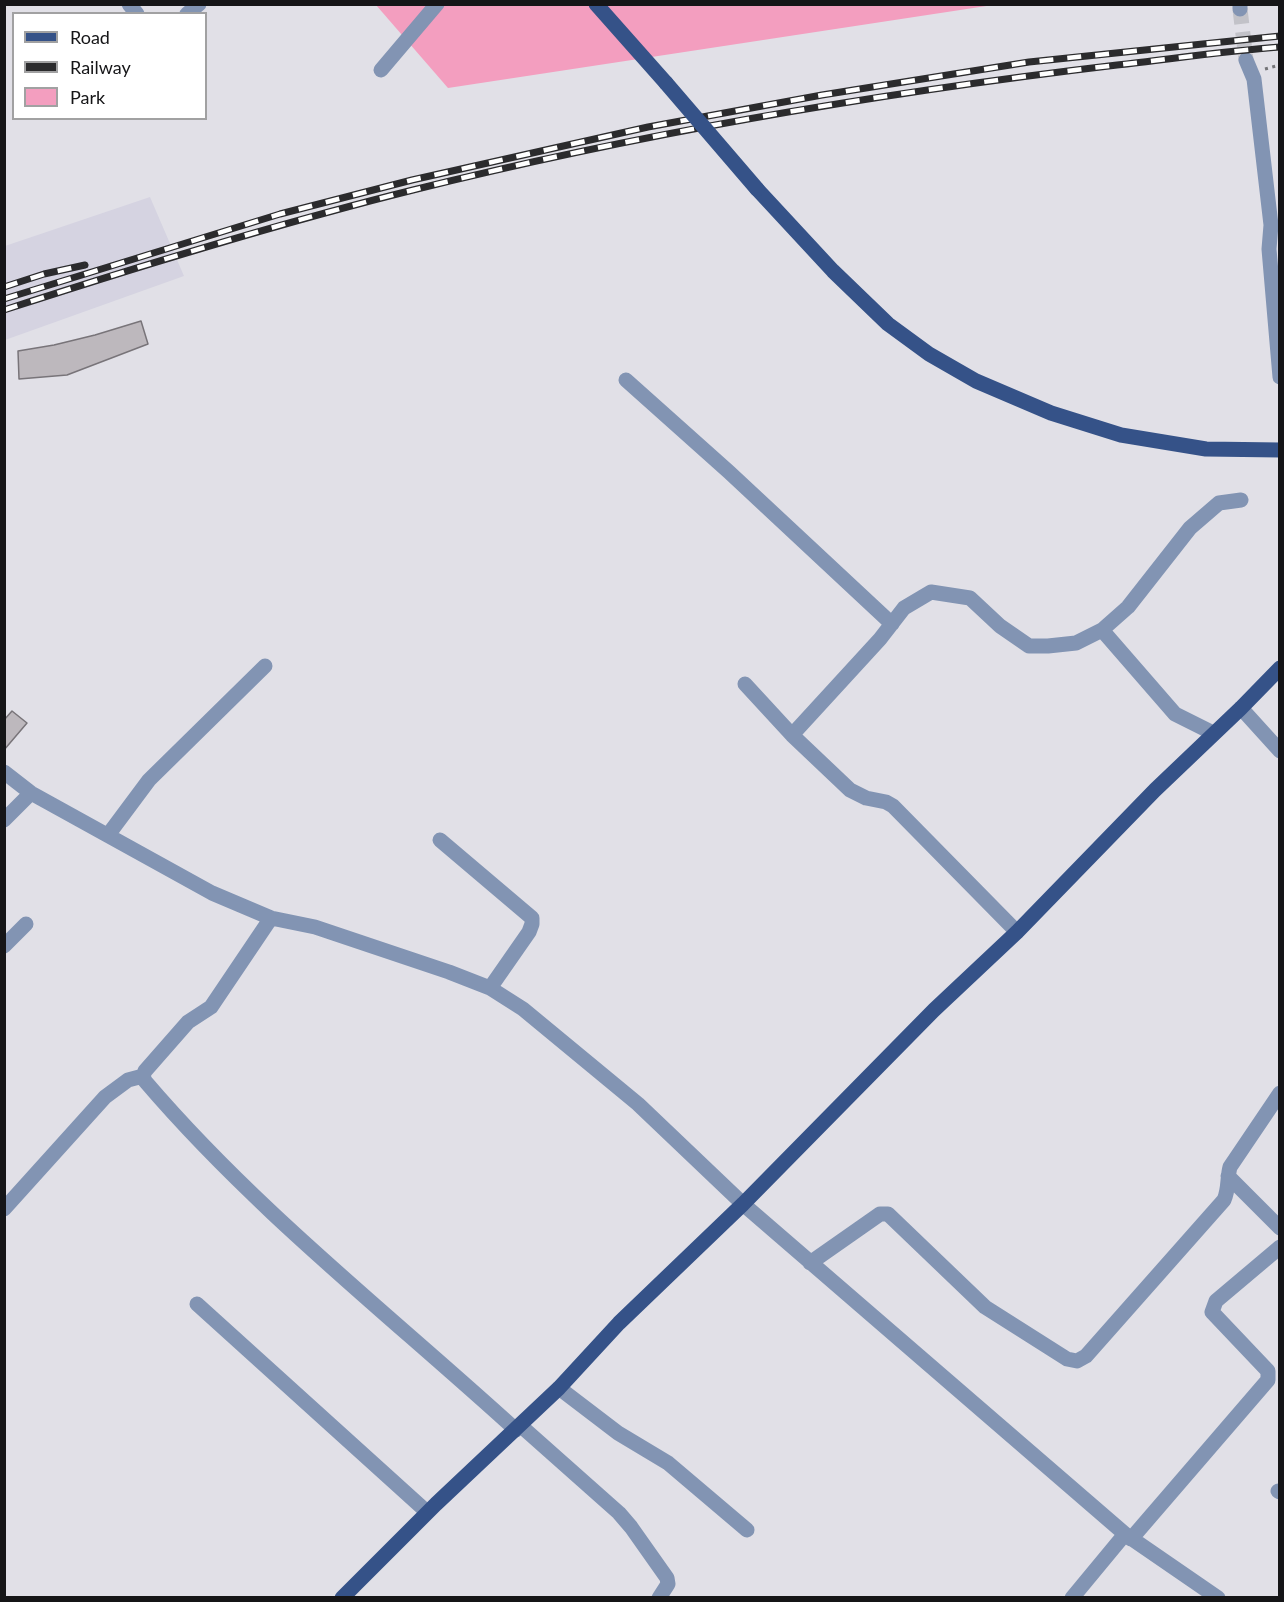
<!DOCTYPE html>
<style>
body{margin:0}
#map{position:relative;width:1284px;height:1602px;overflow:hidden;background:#e1e0e7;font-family:Lato,sans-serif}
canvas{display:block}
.frame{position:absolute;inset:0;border:6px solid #151517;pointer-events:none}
.legend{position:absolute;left:12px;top:12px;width:195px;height:108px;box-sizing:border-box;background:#fff;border:2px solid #a1a1a2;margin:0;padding:8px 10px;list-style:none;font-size:18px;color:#151517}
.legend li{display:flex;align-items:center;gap:12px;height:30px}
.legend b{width:30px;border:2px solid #a1a1a2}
</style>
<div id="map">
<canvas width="1284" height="1602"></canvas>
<div class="frame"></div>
<ul class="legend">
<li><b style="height:8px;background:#355288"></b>Road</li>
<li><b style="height:8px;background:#2b2b2d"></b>Railway</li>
<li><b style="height:16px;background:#f39ebf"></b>Park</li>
</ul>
</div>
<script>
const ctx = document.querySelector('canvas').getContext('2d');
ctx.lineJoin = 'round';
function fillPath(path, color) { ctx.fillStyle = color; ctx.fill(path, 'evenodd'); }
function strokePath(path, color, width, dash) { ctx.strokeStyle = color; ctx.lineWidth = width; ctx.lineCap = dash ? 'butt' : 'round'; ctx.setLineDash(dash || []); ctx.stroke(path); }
fillPath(new Path2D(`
 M150,197L184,276L5,340V246Z`), '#d5d3e1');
fillPath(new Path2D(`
 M376,5H993L448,88Z`), '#f39ebf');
const building = new Path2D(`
 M141,321L148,344L67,375L19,379L18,351L54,345L95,335Z
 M12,711L27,723L4,750V720Z`);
fillPath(building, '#bdb8bd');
strokePath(building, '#787479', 1.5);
strokePath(new Path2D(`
 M1240,9L1246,60`), '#c2c2c8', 15, [15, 8]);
strokePath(new Path2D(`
 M1265,69L1280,65`), '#747478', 3, [3, 4.5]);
strokePath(new Path2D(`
 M129,4L137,14
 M1240,4V9
 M187,14L199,4
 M1246,60L1254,79L1271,225L1269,249L1280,377
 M381,70L437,4
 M626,380L729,472L892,624
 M1102,630L1175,714L1213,733
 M745,684L792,735L850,790L866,798L886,802L893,806L1017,932
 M1241,708L1280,751
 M792,735L880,639L904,608L931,592L970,598L1000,626L1029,646H1048L1076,643L1102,630L1128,607L1190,528L1219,503L1241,500
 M4,772L31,793L212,893L271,918L315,927L449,972L490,988L523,1009L638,1104L743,1204L1125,1534L1218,1598
 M4,820L31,793
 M108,835L149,780L265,666
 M440,840L532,918V924L529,932L490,988
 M271,918L211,1007L188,1022L145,1071L143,1076L145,1081C255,1210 391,1316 516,1430
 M4,946L26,924
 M1228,1176L1280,1228
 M4,1209L105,1097L128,1080L143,1076
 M810,1263L880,1214H888L985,1307L1067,1359L1077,1361L1086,1356L1224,1200C1229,1189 1227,1178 1230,1167L1280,1093
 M197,1304L427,1512
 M559,1388L618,1433L668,1463L747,1530
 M521,1426L619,1513L631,1527L667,1578L668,1584L659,1598
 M1278,1491L1280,1492
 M1131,1539L1268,1380V1371L1212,1312L1216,1301L1280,1247
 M1072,1598L1125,1534`), '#8294b3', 15);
strokePath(new Path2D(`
 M596,4L666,83
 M757,189L833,271L888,324L929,354L976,381L1051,413L1121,435L1206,449L1280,450
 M342,1598L436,1504L559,1388L619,1323L743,1204L934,1010L1017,932L1155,790L1241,708L1280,668`), '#355288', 15);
const rail = new Path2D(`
 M4,287L44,274L85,265
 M4,299L280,214L412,180L648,127L822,95L1029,62L1280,36
 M4,310C140,266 276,224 413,190C646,132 879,93 1117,65C1171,59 1225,51 1280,47`);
strokePath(rail, '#2b2b2d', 7);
strokePath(rail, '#fff', 4.5, [14]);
strokePath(new Path2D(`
 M666,83L757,189`), '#355288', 15);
</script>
